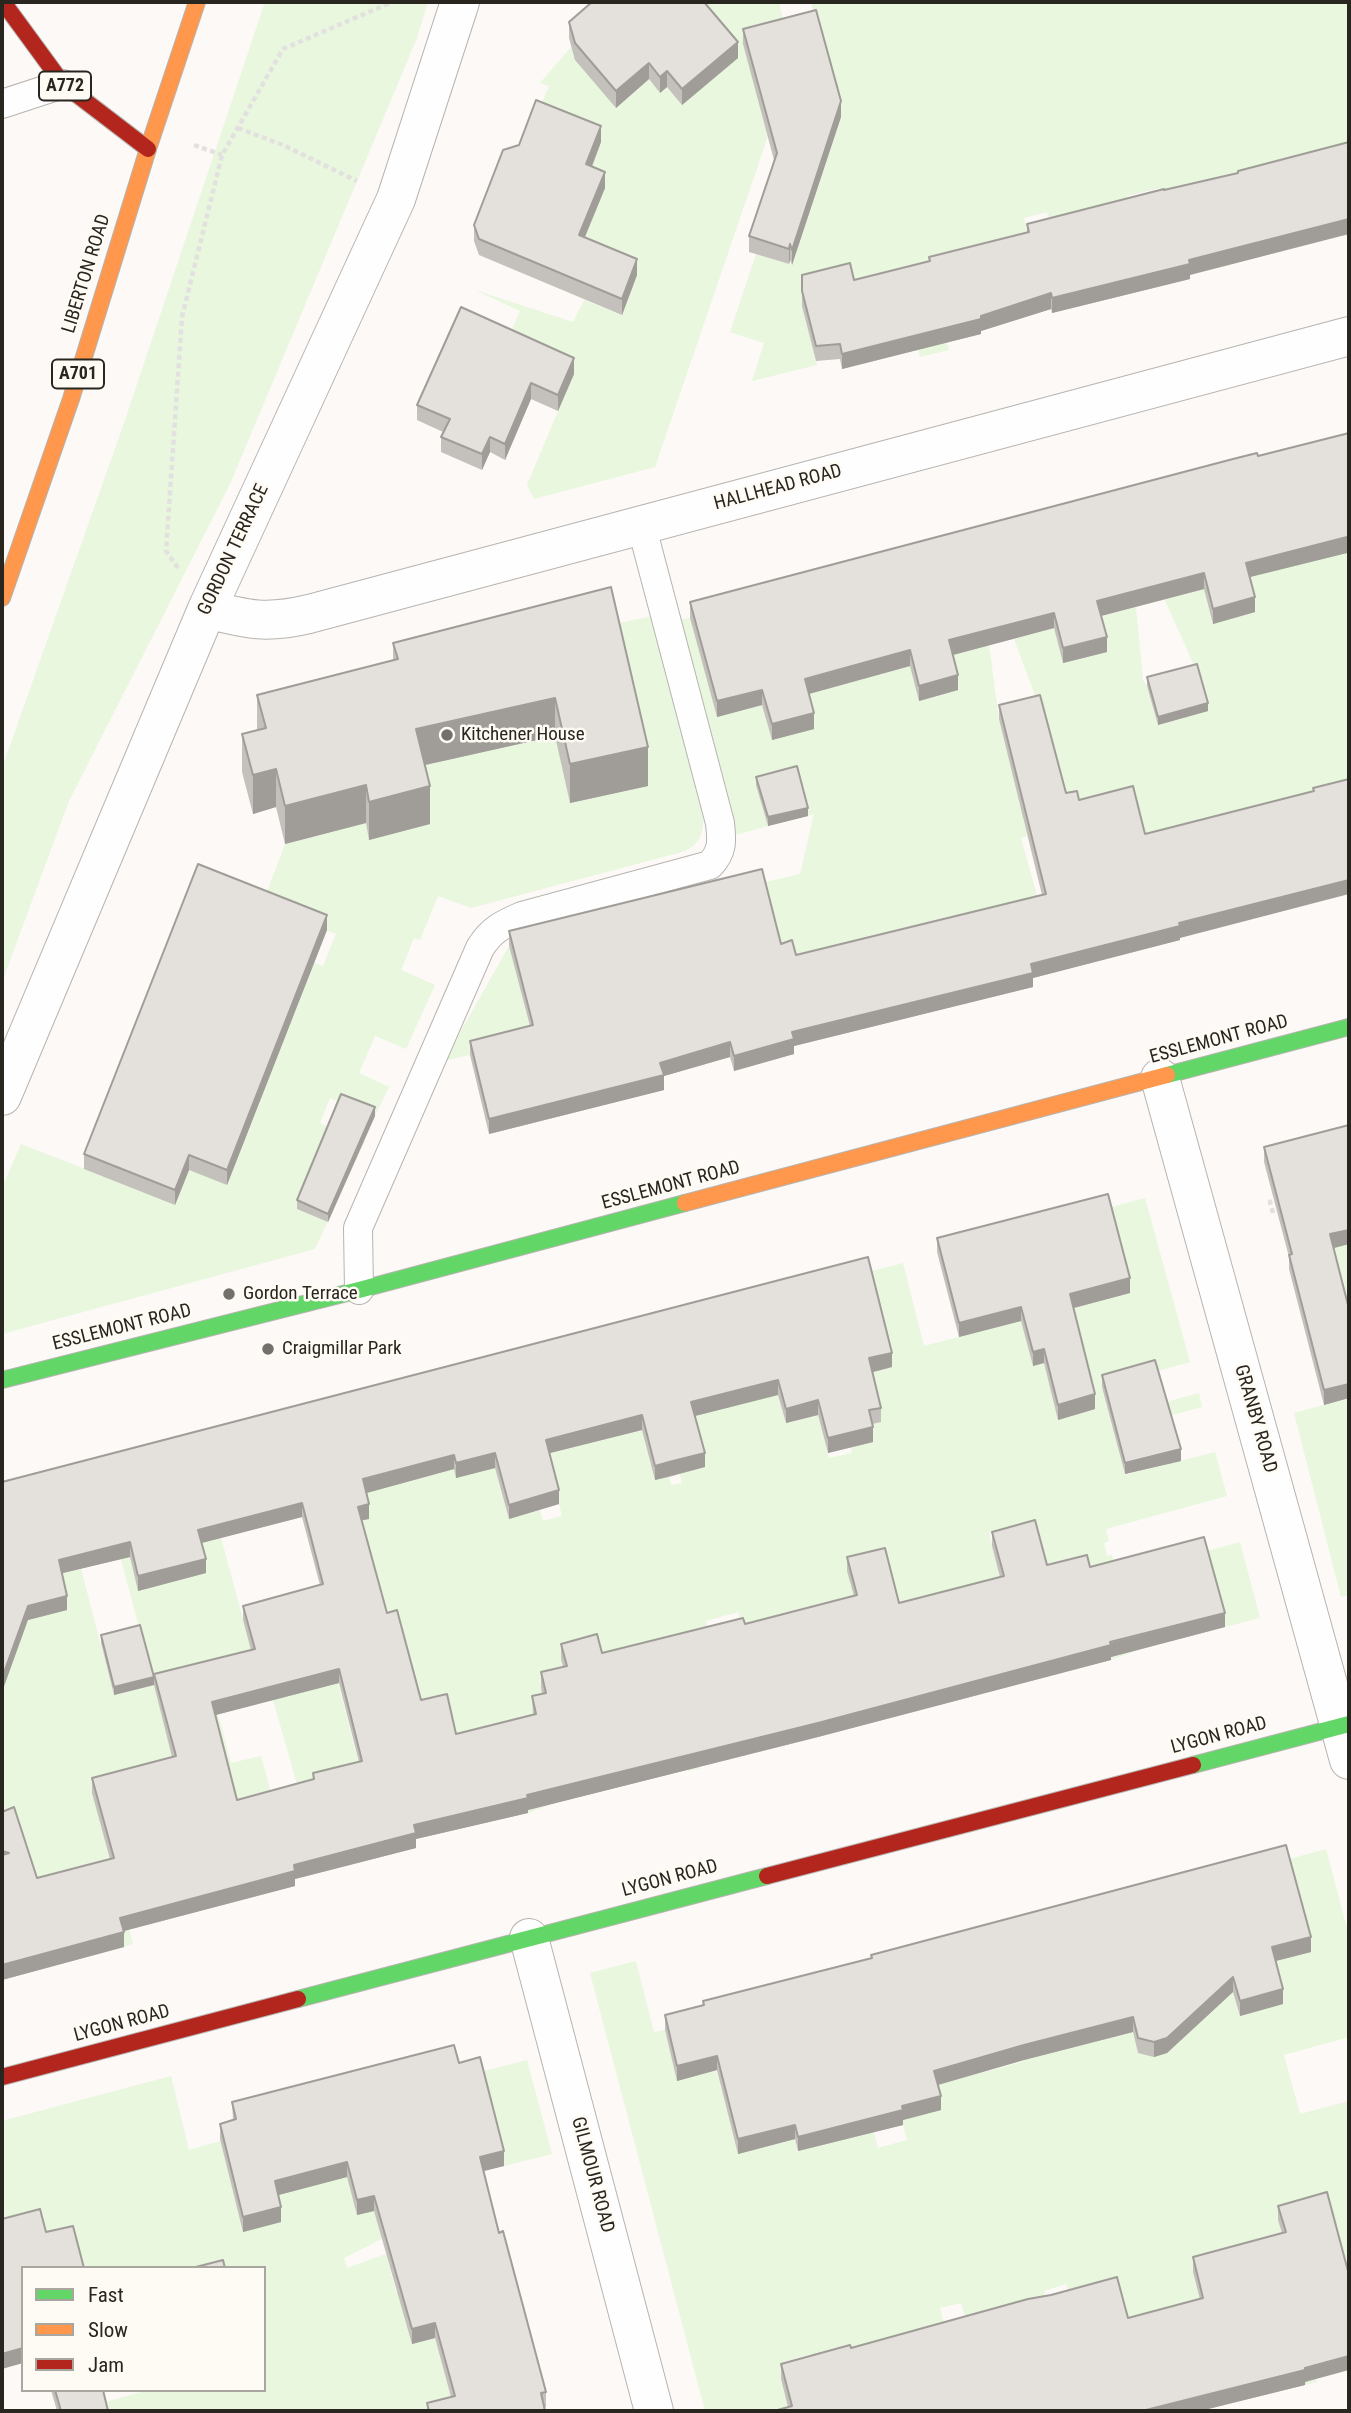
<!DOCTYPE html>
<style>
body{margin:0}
#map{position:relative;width:1351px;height:2413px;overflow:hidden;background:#fcf9f6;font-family:"Roboto Condensed",sans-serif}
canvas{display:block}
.frame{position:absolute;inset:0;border:4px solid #29251f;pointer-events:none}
.legend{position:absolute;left:21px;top:2266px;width:245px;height:126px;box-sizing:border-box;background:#fefaf4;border:2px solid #a9a59f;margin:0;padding:9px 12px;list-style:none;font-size:21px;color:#29251f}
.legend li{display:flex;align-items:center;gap:14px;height:35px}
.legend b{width:35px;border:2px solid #a9a59f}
</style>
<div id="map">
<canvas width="1351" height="2413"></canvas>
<div class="frame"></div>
<ul class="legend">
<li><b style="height:9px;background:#63d668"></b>Fast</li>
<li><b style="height:9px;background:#ff974d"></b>Slow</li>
<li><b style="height:9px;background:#b3261e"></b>Jam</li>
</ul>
</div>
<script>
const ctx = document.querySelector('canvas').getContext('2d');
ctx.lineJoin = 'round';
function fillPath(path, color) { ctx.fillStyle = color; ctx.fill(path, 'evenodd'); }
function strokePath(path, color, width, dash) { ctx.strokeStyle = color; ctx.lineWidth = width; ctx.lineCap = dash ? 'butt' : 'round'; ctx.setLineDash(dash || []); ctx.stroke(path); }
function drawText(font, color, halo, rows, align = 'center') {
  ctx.font = font + ' "Roboto Condensed",sans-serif'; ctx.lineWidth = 5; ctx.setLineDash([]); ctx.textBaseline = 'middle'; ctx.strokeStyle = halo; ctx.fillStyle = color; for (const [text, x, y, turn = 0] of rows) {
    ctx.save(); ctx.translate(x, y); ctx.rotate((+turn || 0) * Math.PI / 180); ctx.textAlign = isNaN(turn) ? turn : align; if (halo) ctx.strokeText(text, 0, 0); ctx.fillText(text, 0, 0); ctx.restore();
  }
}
fillPath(new Path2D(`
 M265,2H428L417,38L230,484L69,801L2,982V768L122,429Z
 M690,2H779L784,24L768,136L655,467L534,499L527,485L558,411L506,343L520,311L475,290L573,322L584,300L622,315L579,251L536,116L549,86L540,83L571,47L590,68L649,79L660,93L667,87Z
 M811,2H1349V235L1342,237V234L1223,267L1164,206L1160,188L1127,196L1150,289L1132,293L1053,233L1047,212L1024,218L1030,239L929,273L949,350L920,357L914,329L803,308L817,365L752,381L764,343L730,332L756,254L792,265L841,117Z
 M1347,553L1349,562V803L1224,913L1076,805L1023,819L1027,836L1021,838L1041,910L680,1006L697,1067L678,1071L614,1020L444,1061L509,946L520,988L762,883L800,874L814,814L808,816L757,785L768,826L735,835L679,620L690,618L717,717L762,705L772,740L813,729L804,694L989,645L999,719L1040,709L1014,639L1054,628L1063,663L1097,617L1136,607L1143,680L1147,686L1158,725L1207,711L1197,672L1164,598Z
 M652,616L703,818C704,835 698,846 682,852L471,908L438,896L420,940L414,938L401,970L435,985L406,1049L375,1036L359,1073L389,1087L375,1116L330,1098L320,1123L365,1141L315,1249L2,1334V1188L21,1144L175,1204L189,1170L227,1184L209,1118L248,1132L260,1102L222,1086L254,1003L293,1018L304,989L276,978L286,952L323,966L336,934L262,905L285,844L366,823L369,839L416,767L555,736L571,802L611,625Z
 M1145,1198L1190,1362L1114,1383L1122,1414L1199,1393L1202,1407L1134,1425L1119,1451L1125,1475L1215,1452L1227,1496L1106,1529L1109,1541L1104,1543L1107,1556L1112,1555L1138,1650L1111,1660L1087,1570L1047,1579L1010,1529L989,1533L1004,1591L974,1694L963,1699L938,1607L749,1656L738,1612L706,1621L718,1664L676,1676L700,1768L688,1771L567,1681L546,1707L555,1803L528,1813L421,1715L387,1627L352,1523L363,1494L375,1401L495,1468L509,1519L540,1510L543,1521L562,1516L546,1454L642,1430L669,1476L671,1485L682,1483L680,1474L705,1467L691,1417L778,1395L786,1423L818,1415L829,1458L852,1453L851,1447L869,1425L873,1389L868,1272L903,1263L924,1346L1021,1321L1033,1366L1044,1363L1059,1420L1071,1415L1070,1309L1108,1208Z
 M1349,1244V1323L1323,1251Z
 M1349,1398V1595L1341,1597L1294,1413Z
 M98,1471L198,1544L221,1538L255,1663L208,1676L231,1763L261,1756L274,1804L188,1816L93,1793L133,1944L124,1947L105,1875L38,1892L2,1826V1658L58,1573L81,1569L114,1695L154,1685Z
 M1240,1542L1260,1618L1225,1627L1204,1552Z
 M328,1643L362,1776L322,1872L262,1661Z
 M1326,1849L1349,1936V2037L1284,2055L1300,2114L1349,2101V2295L1287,2253L1317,2382L1305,2385L1281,2294L1204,2314L1195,2411L1072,2303L1066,2284L1044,2291L1049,2310L969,2331L961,2303L940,2308L947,2336L814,2369L810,2354L784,2362L788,2376L781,2379L789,2411H705L590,1973L636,1961L654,2032L665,2030L678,2080L717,2070L783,2095L798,2151L873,2129L878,2148L907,2140L862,1972L934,2086L945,2083L937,2054L977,2043L985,2072L1025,2061L992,1938L1124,2000L1138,2052L1228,1974L1240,2015L1283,2004L1272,1962L1286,1860Z
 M527,2060L552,2154L504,2166L480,2072Z
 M171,2076L189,2150L220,2141L275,2196L347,2177L376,2211L383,2238L344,2258L347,2268L386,2254L396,2292L422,2285L412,2344L435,2338L455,2411H104L102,2403L148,2390H264V2268H80L2,2234V2121Z`), '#e8f7dd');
const lane = new Path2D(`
 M2,104L63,84
 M359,1290L358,1228L480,948C491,930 503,924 522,916L710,865C723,851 722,841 720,823L641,524`);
const street = new Path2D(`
 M207,609C248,620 267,624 309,614L1349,336
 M1160,1078L1349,1760
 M2,1096L207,609L396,199L460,2
 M529,1938L654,2411`);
const fast = new Path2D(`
 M1167,1075L1349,1027
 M2,1380L359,1290L685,1203
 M1193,1765L1349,1724
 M298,1999L767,1876`);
const slow = new Path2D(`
 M2,598L71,399L148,149L197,2
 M685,1203L1167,1075`);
const jam = new Path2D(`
 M3,2L63,84L148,149
 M767,1876L1193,1765
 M2,2077L298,1999`);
strokePath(lane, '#b7b4b0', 30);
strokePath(street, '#b7b4b0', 40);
strokePath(fast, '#b7b4b0', 18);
strokePath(slow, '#b7b4b0', 18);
strokePath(jam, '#b7b4b0', 18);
strokePath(new Path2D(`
 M238,128L283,145L357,181
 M194,145L222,155
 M178,568L166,551L182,317L222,155L283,49L392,2
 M1273,1213L1270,1202L1274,1201`), '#e2e1e0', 4.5, [5, 3.5]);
strokePath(lane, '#fffefe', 28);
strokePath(street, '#fffefe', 38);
strokePath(fast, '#63d668', 16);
strokePath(slow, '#ff974d', 16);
strokePath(jam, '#b3261e', 16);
fillPath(new Path2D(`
 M569,22L738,58L682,105L667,87L660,93L649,79L616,108L575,60L569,38Z
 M743,29L841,117L792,265L790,260L789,264L749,252V236L774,160L743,44Z
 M601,142L592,167L605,188L585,237L637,275L622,315L479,255L474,241V225Z
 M1349,142L1190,275V279L1052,313L1051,309L981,331V334L842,369L840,359L816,361L802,306V275L854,280L929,261V257L1027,232V224L1238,173V171Z
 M574,374L558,411L531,399L505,460L490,452L482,470L441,452V437L443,432L417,420V405Z
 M1349,433V562L1347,553L1250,577L1255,612L1213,624L1204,589L1101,616L1107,652L1063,663L1054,628L953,655L958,690L919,701L910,666L809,694L814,729L772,740L762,705L717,717L690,618V602Z
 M611,587L648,786L570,803L555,736L425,765L430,824L369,840L366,823L285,844L276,807L253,814L242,772V734L257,730V695L393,660V643Z
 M1147,677L1208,711L1158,725L1147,686Z
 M999,705L1066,793L1145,834L1313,791V788L1349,779L1180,938V940L1033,978V987L794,1046V1054L734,1071L730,1057L664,1076V1090L489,1134L470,1055V1041L530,1026L509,946V931L781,944L796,955L1042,895L999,719Z
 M756,777L808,816L768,826L756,785Z
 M327,930L227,1185L189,1170L175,1205L84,1169V1154Z
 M375,1116L328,1222L297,1209V1200Z
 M1349,1125V1244L1334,1248L1349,1309V1398L1324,1405L1289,1269V1257L1264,1162V1147Z
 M937,1238L1130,1293L1073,1308L1095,1409L1058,1420L1044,1363L1033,1366L1021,1321L959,1337L937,1252Z
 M892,1367L873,1372L881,1408V1422L872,1424L873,1442L828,1453L818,1415L786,1423L778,1395L695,1416L705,1467L669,1477L655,1480L642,1430L550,1453L559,1504L509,1519L495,1468L456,1478L454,1469L366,1493L369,1519L362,1520L387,1613L421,1700L456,1734L533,1715L532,1696L542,1694L541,1687V1672L563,1667L561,1658V1644L602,1653L745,1624L854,1596L847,1571V1557L899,1603L1000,1577L992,1546V1532L1047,1565L1090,1567L1225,1627L1111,1657V1660L818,1737L528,1810V1813L416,1839V1848L295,1879V1886L124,1931V1947L2,1980V1812L37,1878L110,1859L92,1793V1778L172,1757L154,1685L114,1695L101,1643V1635L154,1677L251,1650L243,1620V1606L320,1585L302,1517L201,1543L206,1573L138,1591L130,1557L62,1573L67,1610L28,1620L2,1482ZM339,1683L359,1762L313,1773V1779L237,1800L215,1715Z
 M1102,1375L1181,1461L1125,1474L1102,1387Z
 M1311,1952L1275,1961L1283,2004L1240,2016L1233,1992L1167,2053L1154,2057L1138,2053L1133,2032L1024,2060L938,2085L941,2110L903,2120V2125L798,2151L795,2139L738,2154L717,2070L677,2081L665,2030V2015L703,2006V2001L871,1958V1955Z
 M459,2063L504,2166L483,2171L499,2233L546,2392V2407L544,2408L545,2411H427V2403L451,2397L435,2338L412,2344L374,2211L357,2215L347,2177L278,2195L281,2222L243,2232L220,2139V2124L233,2120L232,2102Z
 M1327,2192L1305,2385L1200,2411H774L788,2407L781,2379V2364L851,2348L1128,2318L1200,2299L1193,2272V2257L1282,2233L1278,2220V2206Z
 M51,2390H103L108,2411H57Z`), '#c4c1bc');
fillPath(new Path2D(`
 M738,42V58L682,105V89Z
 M649,63V79L616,108V91Z
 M667,71V87L660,93V77Z
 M841,101V117L792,265V250Z
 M601,126V142L586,181V164Z
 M605,172V188L579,251V235Z
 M1349,219V234L1190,275V279L1052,313V298L1189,260Z
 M790,244V260L789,264V249Z
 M637,259V275L622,315V299Z
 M1051,293V309L981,331V334L842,369V354L981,316Z
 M574,358V374L558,411V395Z
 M531,383V399L505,460V444Z
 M490,437V452L482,470V454Z
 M1347,537V553L1246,578V563Z
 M1204,573V589L1097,617V601Z
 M1255,597V612L1213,624V609Z
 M1054,613V628L949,656V640Z
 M1107,637V652L1063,663V648Z
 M910,650V666L805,695V679Z
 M958,675V690L919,701V686Z
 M762,690V705L717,717V701Z
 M555,698V736L416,767V729Z
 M1208,703V711L1158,725V717Z
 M814,713V729L772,740V724Z
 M648,747V786L570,803V764Z
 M276,769V807L253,814V775Z
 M366,785V823L285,844V806Z
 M430,786V824L369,840V802Z
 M808,808V816L768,826V817Z
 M1349,880V894L1180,938V940L1033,978V987L794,1046V1054L734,1071V1056L792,1032L1031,964L1179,923Z
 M327,915V930L227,1185V1170Z
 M730,1042V1057L664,1076V1090L489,1134V1119L660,1063Z
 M375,1107V1116L328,1222V1214Z
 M189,1155V1170L175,1205V1190Z
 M1349,1230V1244L1330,1249V1234Z
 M1130,1278V1293L1070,1309V1294Z
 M1021,1307V1321L959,1337V1323Z
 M1044,1349V1363L1033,1366V1352Z
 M892,1353V1367L869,1373V1358Z
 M778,1380V1395L691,1417V1402Z
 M1349,1384V1398L1324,1405V1390Z
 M1095,1394V1409L1058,1420V1405Z
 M818,1400V1415L786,1423V1409Z
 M642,1415V1430L546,1454V1440Z
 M873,1427V1442L828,1453V1438Z
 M1181,1449V1461L1125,1474V1463Z
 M495,1453V1468L456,1478V1463Z
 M705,1453V1467L655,1480V1466Z
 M454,1455V1469L363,1494V1479Z
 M559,1490V1504L509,1519V1505Z
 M302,1503V1517L198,1544V1530Z
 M369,1504V1519L358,1521V1507Z
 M130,1542V1557L59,1574V1560Z
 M206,1559V1573L138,1591V1576Z
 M67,1596V1610L28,1620L2,1692V1678L28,1606Z
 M1225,1613V1627L1111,1657V1660L818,1737L528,1810V1813L416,1839V1848L295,1879V1886L120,1932V1918L294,1865L414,1825Z
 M339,1669V1683L212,1716V1702Z
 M154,1677V1685L114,1695V1687Z
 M124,1932V1947L2,1980V1965Z
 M1311,1937V1952L1272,1962V1947Z
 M1233,1977V1992L1167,2053L1154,2057V2042Z
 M1283,1989V2004L1240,2016V2001Z
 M1133,2017V2032L1024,2060L934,2086V2071L1024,2045Z
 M717,2056V2070L677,2081V2066Z
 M941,2096V2110L903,2120V2125L798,2151V2137L902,2106Z
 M795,2125V2139L738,2154V2139Z
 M504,2151V2166L480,2172V2157Z
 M347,2162V2177L275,2196V2181Z
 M374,2196V2211L357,2215V2200Z
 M281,2207V2222L243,2232V2217Z
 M435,2323V2338L412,2344V2329Z
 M23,2348V2363L2,2369V2354Z
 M1349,2356V2370L1305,2382V2385L1200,2411H1142Z`), '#a09d99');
const building = new Path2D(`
 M592,2H704L738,42L682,89L667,71L660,77L649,63L616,91L575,43L569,22Z
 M816,10L841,101L792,250L790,244L789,249L749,236L777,153L743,29Z
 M536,100L601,126L586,164L605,172L579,235L637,259L622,299L479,239L474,225L503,150L519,145Z
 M1349,142V219L1189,260L1190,264L1052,298L1051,293L981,316V319L842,354L840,344L816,346L802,291V275L850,263L854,280L930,261L929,257L1029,232L1027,224L1164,189V190L1238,173V171Z
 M461,307L574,358L558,395L531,383L505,444L490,437L482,454L441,437L450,419L417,405Z
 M1349,433V547L1347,537L1246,563L1255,597L1213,609L1204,573L1097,601L1107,637L1063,648L1054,613L949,640L958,675L919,686L910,650L805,679L814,713L772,724L762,690L717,701L690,602L1233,459L1257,453L1258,456Z
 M611,587L648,747L570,764L555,698L416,729L430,786L369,802L366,785L285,806L276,769L253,775L242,734L266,728L257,695L398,659L393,643Z
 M1197,664L1208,703L1158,717L1147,677Z
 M1040,695L1066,793L1077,791L1079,800L1133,786L1145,834L1314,791L1313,788L1349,779V880L1179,923L1180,926L1031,964L1033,973L792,1032L794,1039L734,1056L730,1042L660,1063L664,1075L489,1119L470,1041L533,1025L509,931L762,869L781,944L792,940L796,955L1046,894L999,705Z
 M797,766L808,808L768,817L756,777Z
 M198,864L327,915L227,1170L189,1155L175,1190L84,1154Z
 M341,1094L375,1107L328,1214L297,1200Z
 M1349,1125V1230L1330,1234L1349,1309V1384L1324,1390L1289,1255L1292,1254L1264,1147Z
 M1108,1194L1130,1278L1070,1294L1095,1394L1058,1405L1044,1349L1033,1352L1021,1307L959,1323L937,1238Z
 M868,1257L892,1353L869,1358L881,1408L869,1410L873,1427L828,1438L818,1400L786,1409L778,1380L691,1402L705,1453L669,1462L655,1466L642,1415L546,1440L559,1490L509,1505L495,1453L456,1463L454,1455L363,1479L369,1504L358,1507L387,1613L397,1610L421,1700L447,1694L456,1734L536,1714L532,1696L546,1693L541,1672L567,1666L561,1644L597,1634L602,1653L743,1618L745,1624L857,1595L847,1557L885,1548L899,1603L1004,1576L992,1532L1035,1520L1047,1565L1087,1555L1090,1567L1204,1537L1225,1613L1110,1642L1111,1645L818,1723L527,1795L528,1798L414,1825L416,1833L294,1865L295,1871L120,1918L124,1932L2,1965V1855L9,1853L2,1851V1812L14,1807L37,1878L114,1858L92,1778L176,1756L154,1674L255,1649L243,1606L323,1584L302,1503L198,1530L206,1559L138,1576L130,1542L59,1560L67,1596L28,1606L2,1678V1482ZM339,1669L362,1761L313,1773L314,1779L237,1800L212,1702Z
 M1155,1360L1181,1449L1125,1463L1102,1375Z
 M140,1625L154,1677L114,1687L101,1635Z
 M1286,1845L1311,1937L1272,1947L1283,1989L1240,2001L1233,1977L1167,2038L1154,2042L1138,2038L1133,2017L1024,2045L934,2071L941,2096L902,2106L903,2110L798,2137L795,2125L738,2139L717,2056L677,2066L665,2015L704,2005L703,2001L872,1958L871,1955Z
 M454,2045L459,2063L480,2057L504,2151L480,2157L499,2233L503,2231L546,2392L541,2393L545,2411H429L427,2403L455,2396L435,2323L412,2329L374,2196L357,2200L347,2162L275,2181L281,2207L243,2217L220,2124L236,2119L232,2102Z
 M1327,2192L1348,2271L1349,2270V2356L1305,2368V2370L1142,2411H774L792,2406L781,2364L850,2345L851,2348L1028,2299L1051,2295L1117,2277L1128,2318L1203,2298L1193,2257L1286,2232L1278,2206Z
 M40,2209L46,2232L73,2226L84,2268H23V2348L2,2354V2219Z
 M223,2260L225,2268H192Z
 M55,2390H103L108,2411H61Z`);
fillPath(building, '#e4e0db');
strokePath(building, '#a09d99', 2);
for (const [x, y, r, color] of [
 [447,735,7,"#736f6a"],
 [229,1294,7,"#736f6a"],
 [268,1349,7,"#736f6a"]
]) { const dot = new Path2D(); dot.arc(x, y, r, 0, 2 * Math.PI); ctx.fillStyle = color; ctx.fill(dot); strokePath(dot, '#fefaf4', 2.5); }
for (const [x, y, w] of [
 [65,86,52],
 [78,374,52]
]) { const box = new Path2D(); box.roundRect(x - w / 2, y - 14.5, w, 29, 5); ctx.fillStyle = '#fefaf4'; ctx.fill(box); strokePath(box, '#29251f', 2); }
drawText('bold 18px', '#29251f', null, [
 ["A772",65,86],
 ["A701",78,374]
]);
drawText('19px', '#29251f', '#fefaf4', [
 ["LIBERTON ROAD",87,274,-73],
 ["HALLHEAD ROAD",778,488,-15],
 ["GORDON TERRACE",234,550,-65],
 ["ESSLEMONT ROAD",1219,1040,-15],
 ["ESSLEMONT ROAD",671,1186,-15],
 ["ESSLEMONT ROAD",122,1328,-14],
 ["GRANBY ROAD",1255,1419,74],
 ["LYGON ROAD",1219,1736,-15],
 ["LYGON ROAD",670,1879,-15],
 ["LYGON ROAD",122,2024,-15],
 ["GILMOUR ROAD",592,2175,75]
]);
drawText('19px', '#29251f', '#fefaf4', [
 ["Kitchener House",461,735],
 ["Gordon Terrace",243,1294],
 ["Craigmillar Park",282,1349]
], 'left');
</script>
